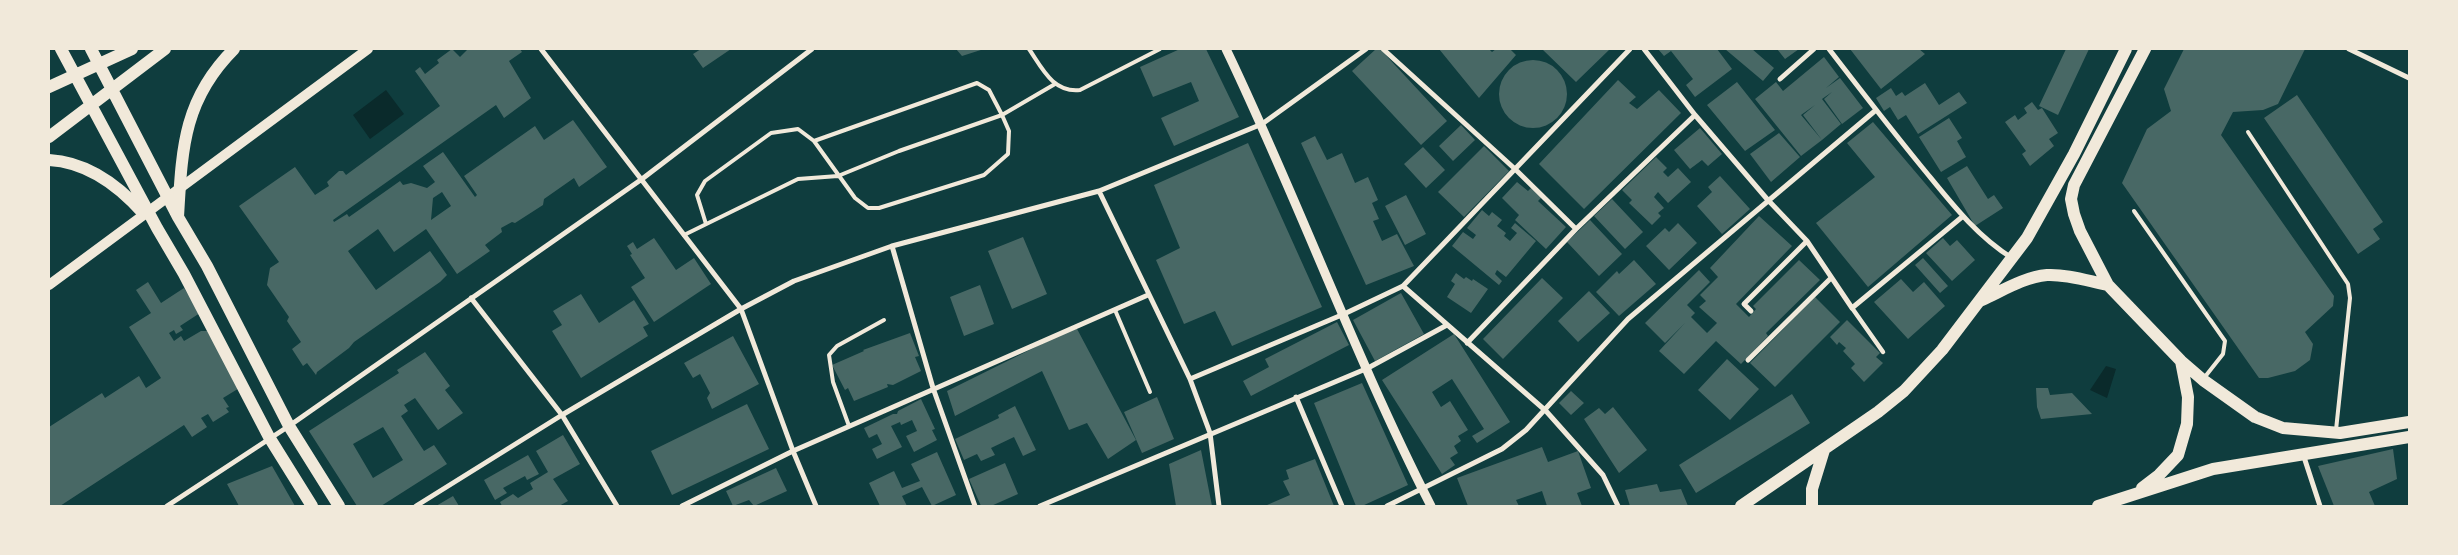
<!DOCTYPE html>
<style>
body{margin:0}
#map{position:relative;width:2458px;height:555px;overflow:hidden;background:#0f3d3e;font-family:Rubik,sans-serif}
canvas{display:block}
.frame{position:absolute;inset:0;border:50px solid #f1e9da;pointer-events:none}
</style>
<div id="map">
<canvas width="2458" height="555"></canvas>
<div class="frame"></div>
</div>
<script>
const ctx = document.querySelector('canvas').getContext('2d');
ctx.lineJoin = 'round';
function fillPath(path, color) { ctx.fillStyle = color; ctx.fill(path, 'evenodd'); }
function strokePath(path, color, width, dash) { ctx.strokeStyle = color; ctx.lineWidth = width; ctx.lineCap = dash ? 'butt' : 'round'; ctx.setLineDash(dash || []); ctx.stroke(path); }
fillPath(new Path2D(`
 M386,90L404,114L370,139L353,115Z
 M2106,366L2116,369L2107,398L2090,390Z`), '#0a2a2b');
fillPath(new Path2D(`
 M452,49L460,57L468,49H520L522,52L509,61L531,98L504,118L496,105L333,220L334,222L347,214L349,217L400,181L403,185L411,183L427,188L435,182L423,166L443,152L475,197L477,195L464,176L535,126L544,140L573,120L607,167L579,187L574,178L544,199L543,205L515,223L512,222L501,228L502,232L485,245L490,251L457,274L426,229L394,252L378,229L348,251L376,290L430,251L447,275L440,282L354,342L349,348L317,372L316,375L307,363L303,366L292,349L301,342L287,321L289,317L267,285L270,268L279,262L239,206L295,167L315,195L329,186L327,182L339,171H343L346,175L440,106L415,71L420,67L425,74L439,63L437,60ZM442,192L451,206L431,220L433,198Z
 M701,49H731L703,68L693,54Z
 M956,49H984L962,56Z
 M1180,49H1206L1239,117L1174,146L1161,118L1199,101L1191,82L1153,97L1140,67Z
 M1376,49H1380L1447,121L1421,145L1352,71Z
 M1439,49H1489L1492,52L1496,49H1510L1516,55L1479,98Z
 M1542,49H1610L1576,82Z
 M1658,49H1717L1732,69L1695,97L1686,85L1693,79L1671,51L1664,56Z
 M1725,49H1752L1774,68L1763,81Z
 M1777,49H1799L1785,59Z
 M1850,49H1919L1925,54L1881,89Z
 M2066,49H2089L2058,115L2039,106Z
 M2184,49H2305L2278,104L2263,110L2233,112L2221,135L2334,296L2333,306L2305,332L2313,344L2310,360L2295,371L2268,378H2259L2122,183L2147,129L2171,111L2164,89Z
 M1824,57L1839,77L1826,88L1840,78L1863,108L1842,124L1824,99L1832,92L1822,99L1841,124L1822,140L1803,115L1815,105L1801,115L1822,140L1801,156L1755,99L1776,82L1783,91Z
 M1499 94a34 34 0 1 1 68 0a34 34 0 1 1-68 0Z
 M1618,80L1636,97L1629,103L1637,109L1659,90L1681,113L1584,209L1539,164Z
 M1737,82L1775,130L1745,151L1707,105Z
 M1925,83L1939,105L1959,92L1967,103L1918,134L1906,115L1898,120L1890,107L1884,111L1876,98L1891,88L1896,96L1902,92L1905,96Z
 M2297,95L2383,222L2373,229L2380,239L2358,254L2264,118Z
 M2032,102L2038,110L2042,108L2058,133L2049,139L2054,146L2030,166L2022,154L2026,151L2005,122L2015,115L2018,120L2027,113L2024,108Z
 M1949,118L1962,138L1957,141L1966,157L1941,172L1919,137Z
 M1873,122L1952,215L1868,287L1816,223L1875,177L1847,143Z
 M1461,125L1475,140L1453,161L1439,146Z
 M1700,128L1722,154L1708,166L1702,160L1690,169L1674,150Z
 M1779,133L1800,157L1771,182L1750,154Z
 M1315,136L1327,160L1342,153L1355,183L1368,177L1378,200L1372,203L1379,219L1373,221L1382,241L1397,234L1414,266L1366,285L1301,143Z
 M1248,143L1322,307L1232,346L1215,311L1184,324L1156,260L1180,248L1154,185Z
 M1484,146L1509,171L1464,217L1438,192Z
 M1423,147L1445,170L1426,188L1404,164Z
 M1656,157L1667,168L1663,172L1668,177L1678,168L1691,182L1668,203L1658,192L1654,197L1664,208L1658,213L1661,216L1652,225L1629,203L1632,200L1622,190Z
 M1967,166L1988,199L1994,195L2003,208L1975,226L1947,178Z
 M1720,176L1750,209L1722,234L1697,206L1712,192L1708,187Z
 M1517,182L1528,191L1532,187L1542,197L1538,201L1566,227L1546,249L1515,220L1519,215L1502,198Z
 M1406,195L1426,234L1405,245L1385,206Z
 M1612,199L1643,232L1625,249L1594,216Z
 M1482,210L1489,216L1492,212L1502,220L1497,226L1506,233L1504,236L1510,241L1517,233L1511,228L1515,223L1536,241L1506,277L1497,270L1495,274L1502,281L1499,285L1452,246L1463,232L1473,239L1476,235L1467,228Z
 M1759,216L1792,246L1736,304L1749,317L1756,309L1753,306L1799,260L1820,280L1766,333L1768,336L1741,364L1716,341L1684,374L1659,351L1685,323L1665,343L1645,323L1699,270L1710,282L1687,305L1695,313L1691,317L1707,333L1717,323L1699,307L1706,301L1700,295L1718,277L1710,268Z
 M1590,220L1622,254L1599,276L1567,242Z
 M1678,223L1697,243L1669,270L1646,246L1665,228L1669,232Z
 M1023,237L1047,294L1012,309L988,251Z
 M654,238L676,270L694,258L711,284L654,322L631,287L645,278L630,255L632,254L627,246L633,242L637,249Z
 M1943,238L1950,246L1957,240L1975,260L1952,281L1926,253Z
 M1923,258L1948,286L1940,293L1915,265Z
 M1634,260L1656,284L1619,316L1596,292L1617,271L1619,274Z
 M1456,273L1464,279L1466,277L1472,281L1473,279L1488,289L1471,313L1447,297L1455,284L1451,281Z
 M1542,278L1563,298L1503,359L1483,339Z
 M1901,279L1913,292L1924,282L1945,306L1908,339L1874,302Z
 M148,282L161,303L184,288L200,313L180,326L183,330L176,334L174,330L169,333L174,341L181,336L184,341L201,331H207L241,387L223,398L229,407L226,408L229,412L213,422L208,414L201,418L207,427L192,437L184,425L60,506H49V427L102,393L105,398L139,376L146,388L161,378L129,327L151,313L136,290Z
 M980,285L994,324L964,336L950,297Z
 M1589,291L1610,313L1578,342L1558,321Z
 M1401,293L1424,334L1375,361L1353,320Z
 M581,294L599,323L634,300L649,324L643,327L648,336L581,378L552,331L562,325L553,311Z
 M1815,297L1840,322L1775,387L1750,363Z
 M1847,320L1880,353L1876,357L1883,363L1864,382L1851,368L1855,364L1843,351L1846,348L1839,342L1837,345L1830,337Z
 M1337,322L1349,345L1251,396L1243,381L1269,367L1265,359Z
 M1076,327L1136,440L1108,459L1087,423L1069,430L1042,371L955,416L947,391Z
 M910,333L919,356L915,357L921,371L893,385L887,384L888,387L854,401L848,388L845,390L832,365L864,351L863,350Z
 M1454,334L1510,422L1477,443L1472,436L1484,429L1452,379L1432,392L1441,407L1450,401L1468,430L1458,436L1461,441L1454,446L1458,453L1450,458L1455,465L1442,474L1382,380Z
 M733,336L759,384L712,409L707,398L710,393L700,374L693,378L684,363Z
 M425,352L450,386L445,390L463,413L438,430L415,398L404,405L408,411L401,416L424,451L434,445L447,464L381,506H357L309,431L399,373L397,370ZM383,427L403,460L373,478L353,444Z
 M1727,359L1759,389L1730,420L1698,390Z
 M1362,383L1408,485L1362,506H1356L1314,403Z
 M2036,388H2048L2050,395L2072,393L2092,414L2041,419L2037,407Z
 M1571,391L1584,403L1571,415L1559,403Z
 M1792,394L1810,423L1696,493L1679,465Z
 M1157,397L1174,439L1142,453L1124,412Z
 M921,399L935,429L932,430L937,440L914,452L906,436L917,431L912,420L901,425L900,422L891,426L902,447L877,459L872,449L882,444L877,434L869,438L864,428L893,414H897L898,411Z
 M747,404L769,449L672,495L651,451Z
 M1015,406L1036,450L1023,456L1014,437L991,448L995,455L981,461L977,454L964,460L955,439L999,418L998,415Z
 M1613,407L1647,450L1619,473L1584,419L1599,408L1605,414Z
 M563,435L580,464L553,479L568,501L559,506H502L500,502L513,494L518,498L533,489L530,483L548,472L536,451Z
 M1542,447L1548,462L1578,451L1591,488L1577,493L1582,506H1547L1542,491L1516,500L1519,506H1468L1457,478Z
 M2393,449L2397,479L2369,492L2375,506H2334L2318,466Z
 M1201,450L1212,506H1176L1169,464Z
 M937,452L956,495L932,506L922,487L902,496L907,506H880L869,483L894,471L902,488L920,481L911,464Z
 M528,455L539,474L527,480L525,476L503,488L507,493L495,500L484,480Z
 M1315,459L1334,506H1268L1267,505L1290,495L1283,481L1289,479L1286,470Z
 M1005,463L1018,494L991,506H981L969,479Z
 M272,466L295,506H239L227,484Z
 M776,468L787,491L754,506L749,500L733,506L726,491Z
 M1657,484L1660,492L1681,489L1688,506H1630L1625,490Z
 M453,496L459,506H436Z`), '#486865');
strokePath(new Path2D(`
 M1029,49C1042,68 1053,93 1080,90L1160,49
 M2248,132L2348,284L2350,298L2336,430
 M2134,211L2225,341L2223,354L2204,378
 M706,224L697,195L705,181L771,133L798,129L814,141L855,198L868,208H879L984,175L1008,154L1009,131L1002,115L989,90L977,83L814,141
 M684,235L798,179L838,176L899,151L1002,115L1055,84
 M1115,310L1150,392
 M849,426L833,382L829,355L837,346L884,320`), '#f1e9da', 4);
strokePath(new Path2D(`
 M1852,308L1883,352`), '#f1e9da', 4.5);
strokePath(new Path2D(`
 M541,49L741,309L793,451L816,506
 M1383,49L1515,169L1576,229
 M1644,49L1695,115L1767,199L1807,241L1852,308L1962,217
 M1829,49C1859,88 1890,128 1921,166C1949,200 1975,235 2012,258
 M2349,49L2409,78
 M1780,79L1814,49
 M1099,191L1190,379L1210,433L1219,506
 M892,246L933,388L975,506
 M1403,286L1546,411L1603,475L1618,506
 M471,298L562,415L617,506
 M1751,311L1744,304L1807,241
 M1467,343L1576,229L1695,115
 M1748,360L1831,278
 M1190,379L1344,314L1403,286L1630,49
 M1296,397L1342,506
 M2303,454L2320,506
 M167,506L289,426L642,179L812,49
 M416,506L562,415L741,309L794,281L892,246L1099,191L1262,124L1366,49
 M682,506L793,451L1148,295
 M1040,506L1368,368L1447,325
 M1387,506L1502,449L1526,430L1628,319L1876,110`), '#f1e9da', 5);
strokePath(new Path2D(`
 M1226,49C1298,199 1355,357 1431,506`), '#f1e9da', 9);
strokePath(new Path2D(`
 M49,285L368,49`), '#f1e9da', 10);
strokePath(new Path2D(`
 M2145,49L2074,185L2071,199L2074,214L2080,231L2108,285L2181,361L2203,380L2255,417L2283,428L2340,433L2409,422
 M1982,300C2002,291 2024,277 2047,275C2067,274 2088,281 2108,285
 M2142,488L2159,475L2178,455L2187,424L2188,397L2181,361
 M1741,506L1878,412L1904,391L1942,350L2027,238L2074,154L2126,49
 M1812,506V489L1824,450
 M2098,506L2213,469L2409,437`), '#f1e9da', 12);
strokePath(new Path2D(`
 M61,49L157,228L184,274L269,437L312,506
 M91,49L178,217L207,266L289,426L339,506
 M49,87L132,49
 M49,137L165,49
 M49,160C87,162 118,185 143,213
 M178,217C182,149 183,100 234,49`), '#f1e9da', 12);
</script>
